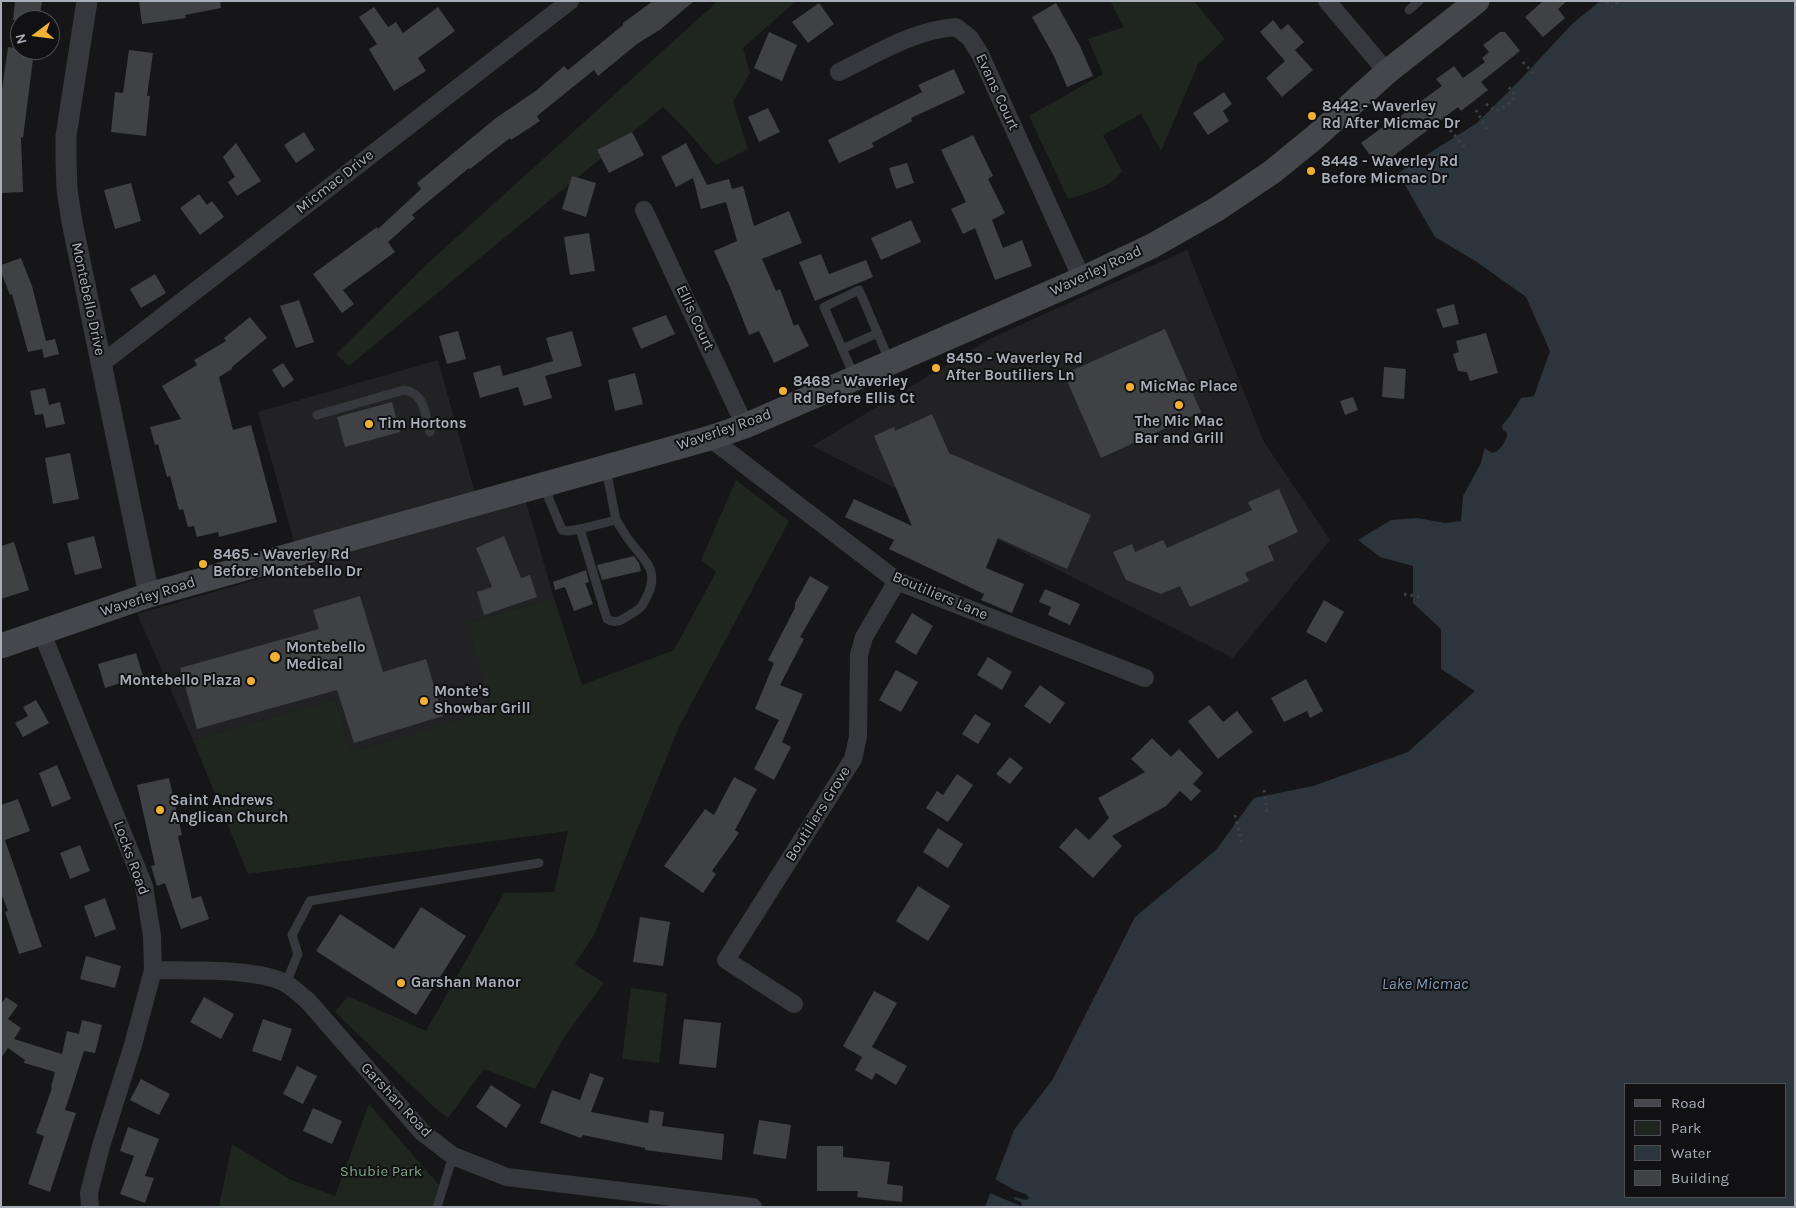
<!DOCTYPE html>
<style>
body{margin:0}
#map{position:relative;width:1796px;height:1208px;overflow:hidden;background:#161618;font-family:Karla,sans-serif}
canvas{display:block}
.frame{position:absolute;inset:0;border:2px solid #a8adb8;pointer-events:none}
.legend{position:absolute;left:1624px;top:1083px;width:162px;height:115px;box-sizing:border-box;background:#111113;border:1px solid #4d4f55;margin:0;padding:6px 9px;list-style:none;font-size:15px;color:#a8adb8}
.legend li{display:flex;align-items:center;gap:10px;height:25px}
.legend b{width:25px;border:1px solid #4d4f55}
.north{position:absolute;left:10px;top:10px;width:50px;height:50px;box-sizing:border-box;background:#111113;border:1px solid #4d4f55;border-radius:50%;rotate:255deg;font-size:14px;font-weight:700;line-height:20px;text-align:center;color:#a8adb8}
.north::after{content:'';display:block;margin:auto;width:18px;height:22px;background:#f2b134;clip-path:polygon(50% 0,100% 100%,50% 72%,0 100%)}
</style>
<div id="map">
<canvas width="1796" height="1208"></canvas>
<div class="frame"></div>
<ul class="legend">
<li><b style="height:6px;background:#45474d"></b>Road</li>
<li><b style="height:14px;background:#1e261f"></b>Park</li>
<li><b style="height:14px;background:#2c353c"></b>Water</li>
<li><b style="height:14px;background:#404145"></b>Building</li>
</ul>
<div class="north">N</div>
</div>
<script>
const ctx = document.querySelector('canvas').getContext('2d');
ctx.lineJoin = 'round';
function fillPath(path, color) { ctx.fillStyle = color; ctx.fill(path, 'evenodd'); }
function strokePath(path, color, width, dash) { ctx.strokeStyle = color; ctx.lineWidth = width; ctx.lineCap = dash ? 'butt' : 'round'; ctx.setLineDash(dash || []); ctx.stroke(path); }
function drawText(font, color, halo, rows, align = 'center') {
  ctx.font = font + ' Karla,sans-serif'; ctx.lineWidth = 4; ctx.setLineDash([]); ctx.textBaseline = 'middle'; ctx.strokeStyle = halo; ctx.fillStyle = color; for (const [text, x, y, turn = 0] of rows) {
    ctx.save(); ctx.translate(x, y); ctx.rotate((+turn || 0) * Math.PI / 180); ctx.textAlign = isNaN(turn) ? turn : align; if (halo) ctx.strokeText(text, 0, 0); ctx.fillText(text, 0, 0); ctx.restore();
  }
}
fillPath(new Path2D(`
 M1187,250L1264,442L1330,540L1233,658L812,446L991,338Z
 M438,360L481,515L526,502L554,598L467,623L493,710L351,752L335,699L193,740L137,614L301,567L258,412Z`), '#222225');
fillPath(new Path2D(`
 M718,1H796L743,48L750,73L733,102L748,149L716,165L689,133L663,107L349,366L336,354L427,264Z
 M1110,1H1194L1225,39L1198,64L1161,151L1141,114L1103,135L1122,171C1111,188 1086,193 1068,199L1029,116L1103,74L1088,39L1124,27Z
 M736,480L789,521L679,727L594,935L575,964L604,983L567,1033L535,1089L484,1069L448,1118L435,1108L335,1012L348,996L426,1031L504,893L554,892L568,831L248,874L193,740L335,699L351,752L492,710L467,623L554,598L582,685L674,650L716,572L701,560Z
 M631,988L667,993L659,1063L622,1059Z
 M369,1104L445,1192L438,1187L433,1207H219L232,1144L291,1180L335,1196Z`), '#1e261f');
fillPath(new Path2D(`
 M1600,1H1795V1207H985L1014,1130L1053,1079L1135,917L1216,850L1254,798L1313,786L1408,752L1475,691L1441,669V629L1413,603V566L1380,557L1358,540L1391,520L1417,518L1445,523L1461,521L1463,496L1481,463L1485,446L1510,416L1521,398L1534,396L1550,351L1526,297L1477,262L1435,237L1398,173L1477,123L1521,79L1572,24ZM1625,1084H1785V1197H1625Z`), '#2c353c');
fillPath(new Path2D(`
 M1502,426L1503,430L1507,433V437L1503,445L1497,451L1492,453L1483,447Z
 M993,1178L1014,1190L1026,1194L1029,1198L1026,1200L1014,1197V1199L1021,1202L1022,1205L1021,1206L987,1192Z`), '#161618');
fillPath(new Path2D(`
 M15,1H42L39,20H13Z
 M139,1H220L221,8L185,15L186,18L142,24Z
 M653,1H694L661,29L637,44L598,76L594,70L537,116L540,121L511,140L510,138L470,169L469,168L412,215L415,218L388,242L395,252L343,290L354,304L342,313L313,274L377,227L378,229L421,189L417,183L496,118L537,90L564,66L568,70L623,25V23Z
 M1543,1H1567L1558,9L1565,18L1543,37L1525,17Z
 M819,3L834,24L808,43L792,22Z
 M1056,3L1080,46L1093,76L1067,87L1054,56L1032,17Z
 M374,7L388,27L396,22L403,33L438,7L455,31L418,58L426,71L394,91L369,49L377,44L359,17Z
 M1273,20L1281,30L1288,24L1304,42L1295,50L1313,70L1282,97L1266,78L1285,61L1260,32Z
 M769,32L797,45L782,81L754,68Z
 M1500,32H1505L1520,51L1481,82L1488,90L1461,111L1458,107L1379,167L1361,143L1391,121L1392,122L1442,86L1436,79L1454,66L1463,78L1485,62L1482,58L1489,52L1483,45Z
 M8,47L34,51L23,138L21,137L23,192L1,193V96Z
 M129,50L153,53L147,96H150L146,136L111,132L115,92L123,93Z
 M954,69L965,93L911,118L912,121L872,143L874,147L839,163L828,140L922,92L918,85Z
 M1224,92L1232,104L1223,111L1229,121L1208,135L1193,113Z
 M768,108L780,132L759,142L748,117Z
 M304,132L315,150L296,163L284,145Z
 M632,132L644,155L609,173L597,150Z
 M973,135L993,176L988,179L1005,213L992,220L1003,248L1022,240L1032,266L995,280L975,228L963,234L951,209L966,202L941,150Z
 M236,143L261,181L237,196L228,182L235,177L223,157Z
 M686,143L707,185L729,179L732,189L743,186L754,226L789,211L802,243L762,259L776,291L780,289L794,326L798,324L809,346L774,363L759,331L749,335L730,287L714,251L737,241L726,202L701,209L693,178L676,187L661,157Z
 M907,163L914,183L896,189L889,168Z
 M572,176L596,183L586,217L562,209Z
 M131,183L141,221L115,229L104,190Z
 M199,194L207,205L212,201L224,217L200,235L180,208Z
 M911,220L921,242L881,260L871,238Z
 M589,233L595,271L570,275L564,237Z
 M821,254L829,274L866,260L873,277L815,301L799,262Z
 M21,258L32,286L46,341L55,339L59,354L44,358L42,349L28,352L12,294L10,295L1,272V265Z
 M155,274L166,293L141,308L130,289Z
 M299,300L314,342L296,348L280,306Z
 M1454,304L1459,324L1443,328L1436,309Z
 M666,315L675,334L641,349L632,328Z
 M250,317L267,338L232,367V369L219,377L233,430L251,425L277,522L219,537L218,532L197,537L194,526L188,527L183,509L179,510L170,476L167,477L158,444L155,445L150,427L181,419L162,386L197,365L194,360L226,341L224,338Z
 M1165,329L1201,412L1101,458L1064,374Z
 M458,331L466,359L447,364L439,336Z
 M572,331L582,366L545,376L552,398L524,406L518,387L480,398L473,373L500,365L503,376L553,361L546,338Z
 M1486,333L1498,373L1470,381L1467,372L1458,371L1453,354L1459,352L1456,341Z
 M283,363L294,380L283,388L272,370Z
 M1384,367L1406,369L1404,399L1382,397Z
 M635,373L643,404L615,411L608,380Z
 M45,388L49,405L60,402L65,424L46,428L43,414L35,415L30,391Z
 M1353,397L1358,410L1345,415L1340,401Z
 M392,402L400,432L345,447L337,417Z
 M932,414L949,453L1091,515L1067,569L998,538L986,568L1024,584L1012,613L981,600L984,594L889,549L894,540L845,517L854,499L912,526L874,436L894,427L895,431Z
 M70,453L79,499L53,504L45,458Z
 M1279,489L1298,532L1268,546L1274,560L1245,573L1249,581L1190,607L1180,586L1161,594L1126,580L1113,552L1132,544L1135,552L1163,540L1167,548L1252,510L1248,502Z
 M94,536L102,568L75,575L67,543Z
 M504,536L521,578L530,575L537,597L484,615L477,592L492,587L476,548Z
 M14,542L29,590L1,599V546Z
 M634,556L639,563L641,571L602,580L597,565Z
 M586,570L589,582L585,583L593,604L574,611L565,587L555,590L553,582Z
 M810,576L829,587L800,637L804,639L780,685L803,694L782,742L791,747L774,780L754,769L779,720L755,709L774,663L768,660L795,608V603Z
 M1045,589L1080,604L1070,625L1048,615L1051,607L1039,602Z
 M360,596L383,672L426,659L443,716L354,743L337,690L197,729L180,668L319,629L313,610Z
 M1324,600L1344,612L1326,643L1306,632Z
 M912,613L933,626L916,655L895,642Z
 M136,653L143,676L105,688L98,664Z
 M988,657L1012,672L1002,690L977,675Z
 M896,670L918,682L901,712L879,700Z
 M1306,679L1323,711L1310,718L1307,711L1284,722L1271,698Z
 M1040,685L1065,703L1050,724L1024,706Z
 M36,700L49,723L23,737L15,723L28,716L23,707Z
 M1209,705L1223,722L1237,711L1253,732L1218,759L1188,721Z
 M975,714L991,724L978,744L962,734Z
 M1152,738L1171,757L1179,749L1203,773L1193,784L1201,791L1191,801L1180,791L1166,806L1112,836L1122,846L1093,878L1059,847L1076,828L1089,840L1109,818L1098,798L1145,772L1131,759Z
 M1010,757L1023,768L1010,784L996,774Z
 M57,765L71,799L52,807L39,773Z
 M957,774L973,785L948,822L926,808L937,791L943,795Z
 M734,777L757,789L735,830L739,833L712,871L716,874L703,893L664,866L705,809L714,815Z
 M169,778L182,835L178,836L192,899L201,896L209,919L181,929L165,883L157,886L151,866L155,865L137,785Z
 M18,799L30,831L5,840L42,947L19,954L5,912L8,911L1,893V805Z
 M938,828L963,844L948,868L923,852Z
 M80,845L90,871L70,879L60,853Z
 M918,886L950,906L928,941L896,921Z
 M105,898L116,929L95,937L84,906Z
 M421,907L466,936L416,1015L316,951L340,914L394,949Z
 M640,917L670,922L663,966L633,962Z
 M86,956L121,966L115,988L80,979Z
 M874,991L897,1003L872,1047L907,1066L896,1085L876,1073L872,1080L855,1070L862,1057L843,1046Z
 M6,997L18,1005L8,1019L21,1028L14,1039L62,1054L67,1031L79,1034L82,1020L102,1025L95,1053L84,1051L65,1110L76,1113L50,1192L28,1184L44,1136L36,1133L52,1088L51,1087L55,1072L24,1063L25,1060L8,1048L1,1058V1004Z
 M204,997L234,1014L221,1039L190,1022Z
 M263,1019L292,1029L281,1061L252,1051Z
 M684,1019L721,1023L716,1068L679,1064Z
 M297,1066L317,1076L303,1104L283,1094Z
 M590,1073L604,1078L591,1112L648,1123L650,1110L664,1112L662,1126L724,1134L722,1160L645,1150V1148L583,1135L581,1138L540,1123L552,1090L580,1100Z
 M141,1079L170,1094L159,1115L130,1100Z
 M491,1085L521,1105L506,1128L476,1107Z
 M313,1108L342,1121L332,1144L303,1131Z
 M759,1120L791,1125L786,1159L753,1154Z
 M128,1127L159,1139L145,1176L154,1178L145,1203L120,1194L134,1156L120,1151Z
 M817,1146H843V1157L890,1162L887,1184L903,1186L902,1202L857,1197L858,1191H817Z`), '#404145');
strokePath(new Path2D(`
 M1607,1L1612,7L1619,1
 M1523,62L1535,75
 M1486,104L1496,111L1507,105L1515,97L1513,91L1506,85
 M1476,110L1488,131
 M1450,130L1467,150
 M1396,179L1439,185
 M1404,594L1421,597
 M1264,790L1267,812
 M1235,815L1242,844`), '#3d3f44', 3, [2.5, 4]);
strokePath(new Path2D(`
 M1409,10L1419,1
 M842,349L878,333
 M855,378L824,307L859,290L890,362
 M317,415L404,390C425,393 425,415 430,432
 M544,487L562,530L568,531L580,529L607,619C616,625 623,619 631,614C642,608 643,605 648,594C660,569 641,557 629,540C624,533 620,526 616,520
 M580,529L616,520L606,469
 M286,983L298,954L292,935L310,901L539,863
 M437,1207L453,1156`), '#37383d', 9);
strokePath(new Path2D(`
 M1327,1L1387,72
 M839,72C876,54 914,30 956,27L970,38L980,54L1082,279
 M644,210L745,426
 M101,364L570,1
 M710,438L897,581L1145,678
 M42,633L144,886L152,936L153,970L133,1045L101,1146L89,1193L90,1207
 M153,970C188,971 254,968 283,982C292,986 300,995 308,1001L422,1132L453,1156L507,1177L753,1207
 M794,1004L726,960L853,759L858,737L859,655L864,637L897,581`), '#37383d', 18);
strokePath(new Path2D(`
 M87,1L66,136V160L67,190L72,222L149,595`), '#37383d', 21);
strokePath(new Path2D(`
 M1,646L149,595L710,438L745,426L1082,279L1152,246L1217,209L1272,172L1315,137L1387,72L1477,1`), '#45474d', 25);
for (const [x, y, r, color] of [
 [1312,116,5,"#f2b134"],
 [1311,171,5,"#f2b134"],
 [936,368,5,"#f2b134"],
 [1130,387,5,"#f2b134"],
 [783,391,5,"#f2b134"],
 [1179,405,5,"#f2b134"],
 [369,424,5,"#f2b134"],
 [203,564,5,"#f2b134"],
 [275,657,6,"#f2b134"],
 [251,681,5,"#f2b134"],
 [424,701,5,"#f2b134"],
 [160,810,5,"#f2b134"],
 [401,983,5,"#f2b134"]
]) { const dot = new Path2D(); dot.arc(x, y, r, 0, 2 * Math.PI); ctx.fillStyle = color; ctx.fill(dot); strokePath(dot, '#111113', 2); }
drawText('15px', '#a8adb8', '#111113', [
 ["Evans Court",997,92,65],
 ["Micmac Drive",335,182,-38],
 ["Waverley Road",1096,271,-25],
 ["Montebello Drive",88,299,78],
 ["Ellis Court",695,318,65],
 ["Waverley Road",724,430,-19],
 ["Boutiliers Lane",940,596,23],
 ["Waverley Road",148,597,-18],
 ["Boutiliers Grove",818,814,-58],
 ["Locks Road",131,858,70],
 ["Garshan Road",396,1100,47]
]);
drawText('bold 15px', '#a8adb8', '#111113', [
 ["8442 - Waverley",1322,107],
 ["Rd After Micmac Dr",1322,124],
 ["8448 - Waverley Rd",1321,162],
 ["Before Micmac Dr",1321,179],
 ["8450 - Waverley Rd",946,359],
 ["After Boutiliers Ln",946,376],
 ["8468 - Waverley",793,382],
 ["Rd Before Ellis Ct",793,399],
 ["MicMac Place",1140,387],
 ["The Mic Mac",1179,422,"center"],
 ["Bar and Grill",1179,439,"center"],
 ["Tim Hortons",379,424],
 ["8465 - Waverley Rd",213,555],
 ["Before Montebello Dr",213,572],
 ["Montebello",286,648],
 ["Medical",286,665],
 ["Montebello Plaza",241,681,"right"],
 ["Monte's",434,692],
 ["Showbar Grill",434,709],
 ["Saint Andrews",170,801],
 ["Anglican Church",170,818],
 ["Garshan Manor",411,983]
], 'left');
drawText('15px', '#7fa381', '#111113', [
 ["Shubie Park",381,1172]
]);
drawText('italic 16px', '#7f9bb3', '#111113', [
 ["Lake Micmac",1425,984]
]);
</script>
